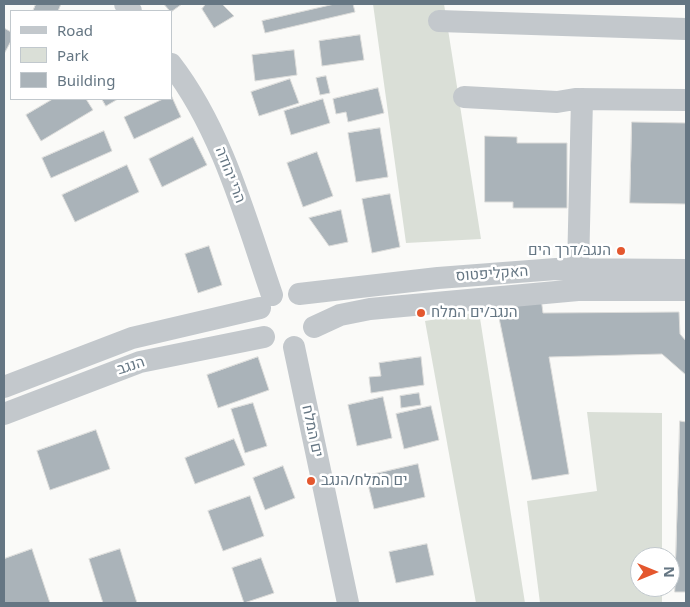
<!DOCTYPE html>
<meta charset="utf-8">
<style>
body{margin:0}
#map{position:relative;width:690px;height:607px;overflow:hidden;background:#fafaf8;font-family:"Noto Sans",sans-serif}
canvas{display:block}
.frame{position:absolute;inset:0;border:5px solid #657683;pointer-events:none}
.legend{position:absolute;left:10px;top:10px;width:162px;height:90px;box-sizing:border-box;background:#fff;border:1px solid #c1c8cd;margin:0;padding:6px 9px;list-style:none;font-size:15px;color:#657683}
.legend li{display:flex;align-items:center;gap:10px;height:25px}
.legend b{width:25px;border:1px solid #c1c8cd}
.north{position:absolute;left:630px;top:547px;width:50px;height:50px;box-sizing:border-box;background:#fff;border:1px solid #c1c8cd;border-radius:50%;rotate:90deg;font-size:14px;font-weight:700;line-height:20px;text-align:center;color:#657683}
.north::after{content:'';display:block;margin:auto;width:18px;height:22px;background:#e4572e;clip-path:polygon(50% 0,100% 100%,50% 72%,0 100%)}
</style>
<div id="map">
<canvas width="690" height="607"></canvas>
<div class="frame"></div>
<ul class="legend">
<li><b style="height:6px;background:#c3c8cc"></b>Road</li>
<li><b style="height:14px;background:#dadfd7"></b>Park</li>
<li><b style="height:14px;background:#aab3b9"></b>Building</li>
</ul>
<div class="north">N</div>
</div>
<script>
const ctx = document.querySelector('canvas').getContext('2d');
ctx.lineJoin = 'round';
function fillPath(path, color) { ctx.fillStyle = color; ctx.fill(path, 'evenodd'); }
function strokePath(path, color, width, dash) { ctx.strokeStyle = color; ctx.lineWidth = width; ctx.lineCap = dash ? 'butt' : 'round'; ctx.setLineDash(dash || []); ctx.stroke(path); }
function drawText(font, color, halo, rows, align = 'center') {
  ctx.font = font + ' "Noto Sans",Heebo,sans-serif'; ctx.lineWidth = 5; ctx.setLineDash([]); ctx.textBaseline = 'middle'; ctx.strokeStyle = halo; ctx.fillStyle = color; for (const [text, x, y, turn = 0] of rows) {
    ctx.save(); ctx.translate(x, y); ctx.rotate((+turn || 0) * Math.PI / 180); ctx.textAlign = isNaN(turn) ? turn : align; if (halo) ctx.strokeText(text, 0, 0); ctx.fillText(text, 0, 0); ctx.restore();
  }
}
fillPath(new Path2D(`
 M373,4H444L481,239L406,243Z
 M479,312L525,603H476L425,321Z
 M587,412L662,413V557H640V587H662V603H540L527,501L597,491Z`), '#dadfd7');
const building = new Path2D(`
 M36,4H61L58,11H33Z
 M164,4H182L171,12Z
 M206,4H222L234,16L214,28L202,9Z
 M335,4H353L355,12L265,33L262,21Z
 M4,28L11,32V41L4,54Z
 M360,35L364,60L322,66L319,41Z
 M294,50L297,75L255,81L252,55Z
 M326,76L330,93L320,95L316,78Z
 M290,79L299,103L259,116L251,92Z
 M378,88L384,113L348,122L346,112L336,114L333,99Z
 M171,95L181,117L134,139L124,117L163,99H171Z
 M53,99H86L93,110L41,141L26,115Z
 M102,99H118L106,106Z
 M323,99L330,123L291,135L284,111Z
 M632,122L686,123V204L630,203Z
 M380,128L388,177L356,182L348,133Z
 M104,131L112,151L51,178L42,158Z
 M485,136L517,137V143H567V208H513V202H485Z
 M193,137L207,165L162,187L149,159Z
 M317,152L333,196L303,207L287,163Z
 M127,165L139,192L75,222L62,195Z
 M390,194L400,247L372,253L362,199Z
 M341,210L348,242L329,246L309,218Z
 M209,246L222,285L198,293L185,254Z
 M541,298L543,313L679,312L680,334L686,341V375L662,354L549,357L569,474L532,480L496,303Z
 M258,357L269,390L218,408L207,375Z
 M421,357L424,385L371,393L369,377L381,376L379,363Z
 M419,393L421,405L401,408L400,396Z
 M383,397L392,438L357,446L348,405Z
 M253,403L267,446L245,453L231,409Z
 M431,406L439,440L404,449L396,414Z
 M680,421L686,422V592H675Z
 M96,430L110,469L50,490L37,451Z
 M234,439L245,465L195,484L185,458Z
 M418,464L425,497L374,509L366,476Z
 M283,466L295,498L265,510L253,478Z
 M250,496L264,536L223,551L208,511Z
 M427,544L434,575L396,583L389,552Z
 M32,549L50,603H4V559Z
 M120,549L137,603H103L89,559Z
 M261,558L274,593L244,603L232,568Z`);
fillPath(building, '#aab3b9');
strokePath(building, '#dcdcda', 1);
strokePath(new Path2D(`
 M125,4L131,11
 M439,21L686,29
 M171,64C222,130 245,217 272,295
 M464,97L557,102L575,99L686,100
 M578,269L582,99
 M299,294L438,278L556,269L686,270
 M314,327L340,315L370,309L578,290H686
 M294,347L348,603
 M4,387L132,338L260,308
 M4,414L140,362L264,337`), '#c3c8cc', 22);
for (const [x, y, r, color] of [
 [621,251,5,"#e4572e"],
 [421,313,5,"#e4572e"],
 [311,481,5,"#e4572e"]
]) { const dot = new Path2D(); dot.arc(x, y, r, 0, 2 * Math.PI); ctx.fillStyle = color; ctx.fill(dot); strokePath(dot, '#fff', 2); }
drawText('15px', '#657683', '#fff', [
 ["הרי יהודה",230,175,69],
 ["האקליפטוס",492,274,-4],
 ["הנגב",131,366,-18],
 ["ים המלח",312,431,78]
]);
drawText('15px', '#657683', '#fff', [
 ["הנגב/דרך הים",611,251,"right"],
 ["הנגב/ים המלח",431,313],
 ["ים המלח/הנגב",321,481]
], 'left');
</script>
